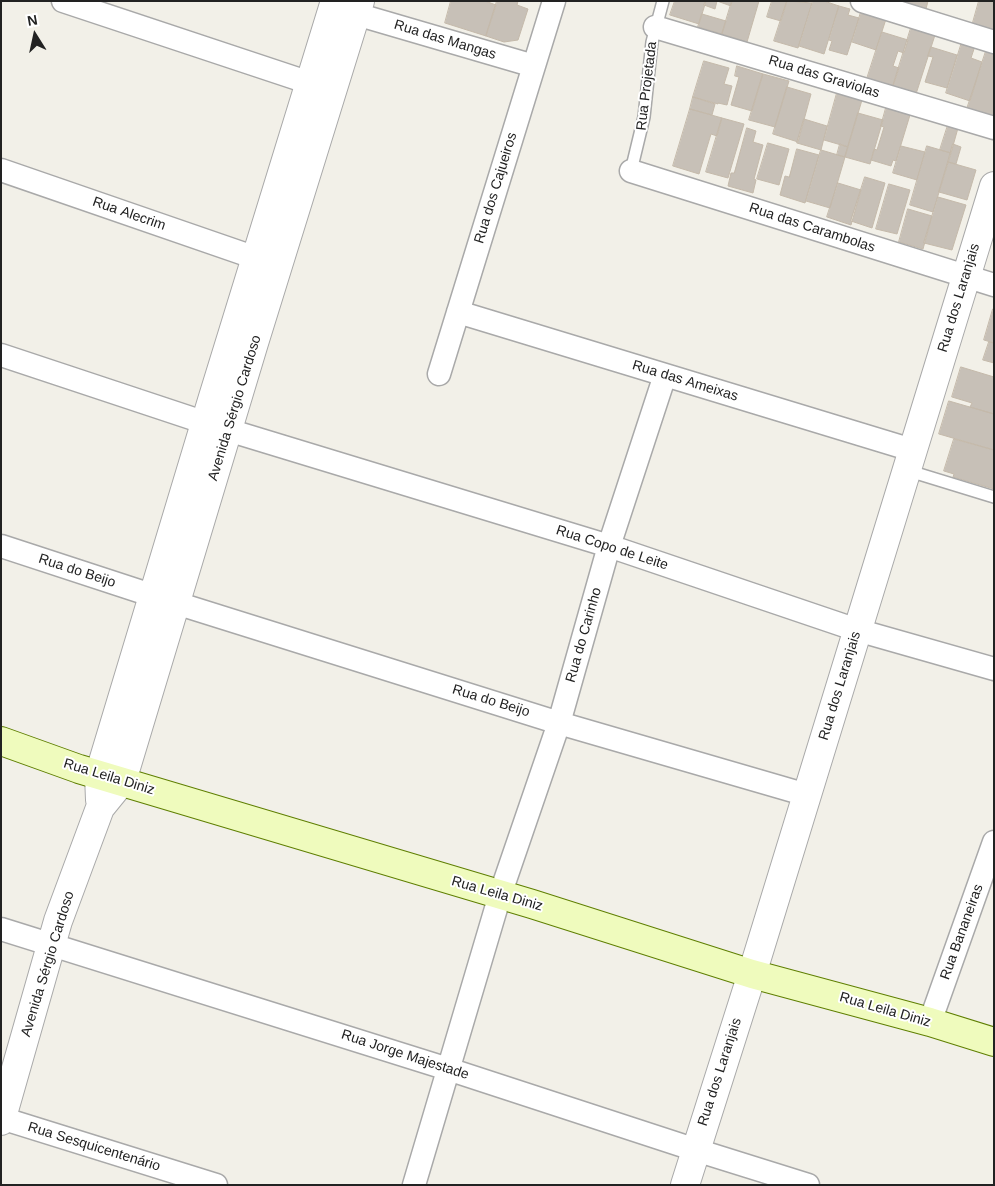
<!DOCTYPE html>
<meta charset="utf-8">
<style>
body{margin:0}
#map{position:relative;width:995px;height:1186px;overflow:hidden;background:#f2f0e8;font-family:Helvetica,sans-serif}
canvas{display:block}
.frame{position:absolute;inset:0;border:2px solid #222;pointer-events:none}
.north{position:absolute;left:10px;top:10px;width:50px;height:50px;-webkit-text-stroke:4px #fff;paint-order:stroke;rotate:350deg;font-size:14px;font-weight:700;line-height:20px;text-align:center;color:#222}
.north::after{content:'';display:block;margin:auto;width:18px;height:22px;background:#222;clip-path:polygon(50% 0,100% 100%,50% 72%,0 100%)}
</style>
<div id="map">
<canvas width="995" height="1186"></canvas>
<div class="frame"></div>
<div class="north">N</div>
</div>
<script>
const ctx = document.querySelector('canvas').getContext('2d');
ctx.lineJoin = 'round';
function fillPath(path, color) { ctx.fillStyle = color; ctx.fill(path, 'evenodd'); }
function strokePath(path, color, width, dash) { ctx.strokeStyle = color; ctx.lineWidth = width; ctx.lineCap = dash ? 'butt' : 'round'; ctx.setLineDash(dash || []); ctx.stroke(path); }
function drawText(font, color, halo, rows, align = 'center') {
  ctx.font = font + ' Helvetica,sans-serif'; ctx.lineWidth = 4; ctx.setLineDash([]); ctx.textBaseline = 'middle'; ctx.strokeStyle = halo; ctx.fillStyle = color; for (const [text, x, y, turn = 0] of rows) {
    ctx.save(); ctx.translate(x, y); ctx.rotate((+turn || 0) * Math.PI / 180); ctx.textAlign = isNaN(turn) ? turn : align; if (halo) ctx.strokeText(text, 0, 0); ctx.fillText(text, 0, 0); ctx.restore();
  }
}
const building = new Path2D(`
 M451,1H485L496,5L486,36L445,23Z
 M497,1H518L517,5L528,9L518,40L504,42L486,36Z
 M675,1H706L699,24L670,15Z
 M706,1H732L731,6L717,1L715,9L704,5Z
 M732,1H759L747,42L722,34Z
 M772,1H787L781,21L767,17Z
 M787,1L812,3L798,48L774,41Z
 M813,1H824L839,6L824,54L799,46Z
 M900,1H928L926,9Z
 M979,1H994V32L972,26Z
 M839,6L850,9L848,15L859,18L847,55L829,50L832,41L829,40Z
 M861,12L886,19L876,50L852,42Z
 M702,14L726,21L722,34L698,27Z
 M911,28L935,35L916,94L893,86Z
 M882,32L908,40L904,53L898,51L893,66L899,68L892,89L866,82Z
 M962,42L975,46L971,58L982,62L970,101L946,93Z
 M931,47L957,55L947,88L925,82L933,57L928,56Z
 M987,48L994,50V121L966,112Z
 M704,61L729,68L724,84L732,86L727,105L718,103V104L693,97Z
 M737,66L763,74L752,111L731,105L739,77L735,76Z
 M763,74L789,81L775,127L749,120Z
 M787,87L811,94L798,142L773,134Z
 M837,93L862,100L848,147L824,140Z
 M693,97L715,104L712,115L690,109Z
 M886,108L910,115L896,161L893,160L891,166L871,160L874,149L877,150L884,127L881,126Z
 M690,109L722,118L717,136L711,134L699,174L673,166Z
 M858,113L883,120L870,164L845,157Z
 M722,118L744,124L728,178L706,172Z
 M804,119L827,126L821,150L797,143Z
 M948,125L958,128L951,153L940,150Z
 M747,128L756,131L753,142L763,145L754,179L756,180L753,193L728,186L731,173H734Z
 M768,143L789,149L779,185L757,179Z
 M840,144L848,147L845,157L837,155Z
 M953,144L961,147L956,164L948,162Z
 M901,146L925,152L917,180L893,173Z
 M927,146L951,153L933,212L910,205Z
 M797,149L819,155L805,203L780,195L785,176L789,177Z
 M821,150L845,157L830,208L806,201Z
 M948,162L976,170L967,200L939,192Z
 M865,177L885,183L872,228L851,221Z
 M838,183L861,190L851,225L827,217Z
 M889,184L910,190L897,234L876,229Z
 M938,197L966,205L952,250L924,243Z
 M908,209L932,216L923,249L899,242Z
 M993,309H994V343L984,340Z
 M989,342L994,343V363L983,360Z
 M961,367L994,377V414L970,407L972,403L952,397Z
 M949,401L994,414V450L939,434Z
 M954,439L994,450V489L953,477L954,474L944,471Z`);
fillPath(building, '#c7c0b7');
strokePath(building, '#c4b9aa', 1);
const service = new Path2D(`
 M631,171L644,117L652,42L663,1
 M906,470L994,497`);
const minor = new Path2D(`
 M63,1L310,83
 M862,1L994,42
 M356,14L534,66
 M655,27L994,128
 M1,170L256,258
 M631,171L994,285
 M458,312L912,450
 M1,355L206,423
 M439,374L554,1
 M228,430L609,546L857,630L994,669
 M1,546L154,596
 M176,603L559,723L807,795
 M1,929L448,1069L696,1150L808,1185
 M930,1022L994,842
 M1,1118L216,1185
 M414,1185L500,895L559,723L609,546L665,375`);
const tertiary = new Path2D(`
 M100,800L99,775L213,397L335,1
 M1,1121L58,921L100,808L122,781L254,343L360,1
 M685,1185L752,974L994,186`);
const secondary = new Path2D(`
 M1,741L79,769L532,904L752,974L930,1022L994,1042`);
strokePath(service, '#a9a9a9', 14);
strokePath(minor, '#a9a9a9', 25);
strokePath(tertiary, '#a9a9a9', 30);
strokePath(secondary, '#5f7f02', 30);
strokePath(service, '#fff', 11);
strokePath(minor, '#fff', 22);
strokePath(tertiary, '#fff', 28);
strokePath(secondary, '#effbbd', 28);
drawText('14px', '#222', '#fff', [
 ["Rua das Mangas",445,40,17],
 ["Rua das Graviolas",824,77,17],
 ["Rua Projetada",647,86,-83],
 ["Rua dos Cajueiros",496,188,-73],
 ["Rua Alecrim",129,214,19],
 ["Rua das Carambolas",812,228,18],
 ["Rua dos Laranjais",959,298,-73],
 ["Rua das Ameixas",685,381,17],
 ["Avenida Sérgio Cardoso",235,408,-73],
 ["Rua Copo de Leite",612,548,18],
 ["Rua do Beijo",77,571,18],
 ["Rua do Carinho",584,635,-74],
 ["Rua dos Laranjais",840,686,-73],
 ["Rua do Beijo",491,701,17],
 ["Rua Leila Diniz",109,777,17],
 ["Rua Leila Diniz",497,894,16],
 ["Rua Bananeiras",962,932,-70],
 ["Avenida Sérgio Cardoso",48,964,-73],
 ["Rua Leila Diniz",885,1010,16],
 ["Rua Jorge Majestade",405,1055,18],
 ["Rua dos Laranjais",720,1072,-72],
 ["Rua Sesquicentenário",94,1147,17]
]);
</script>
